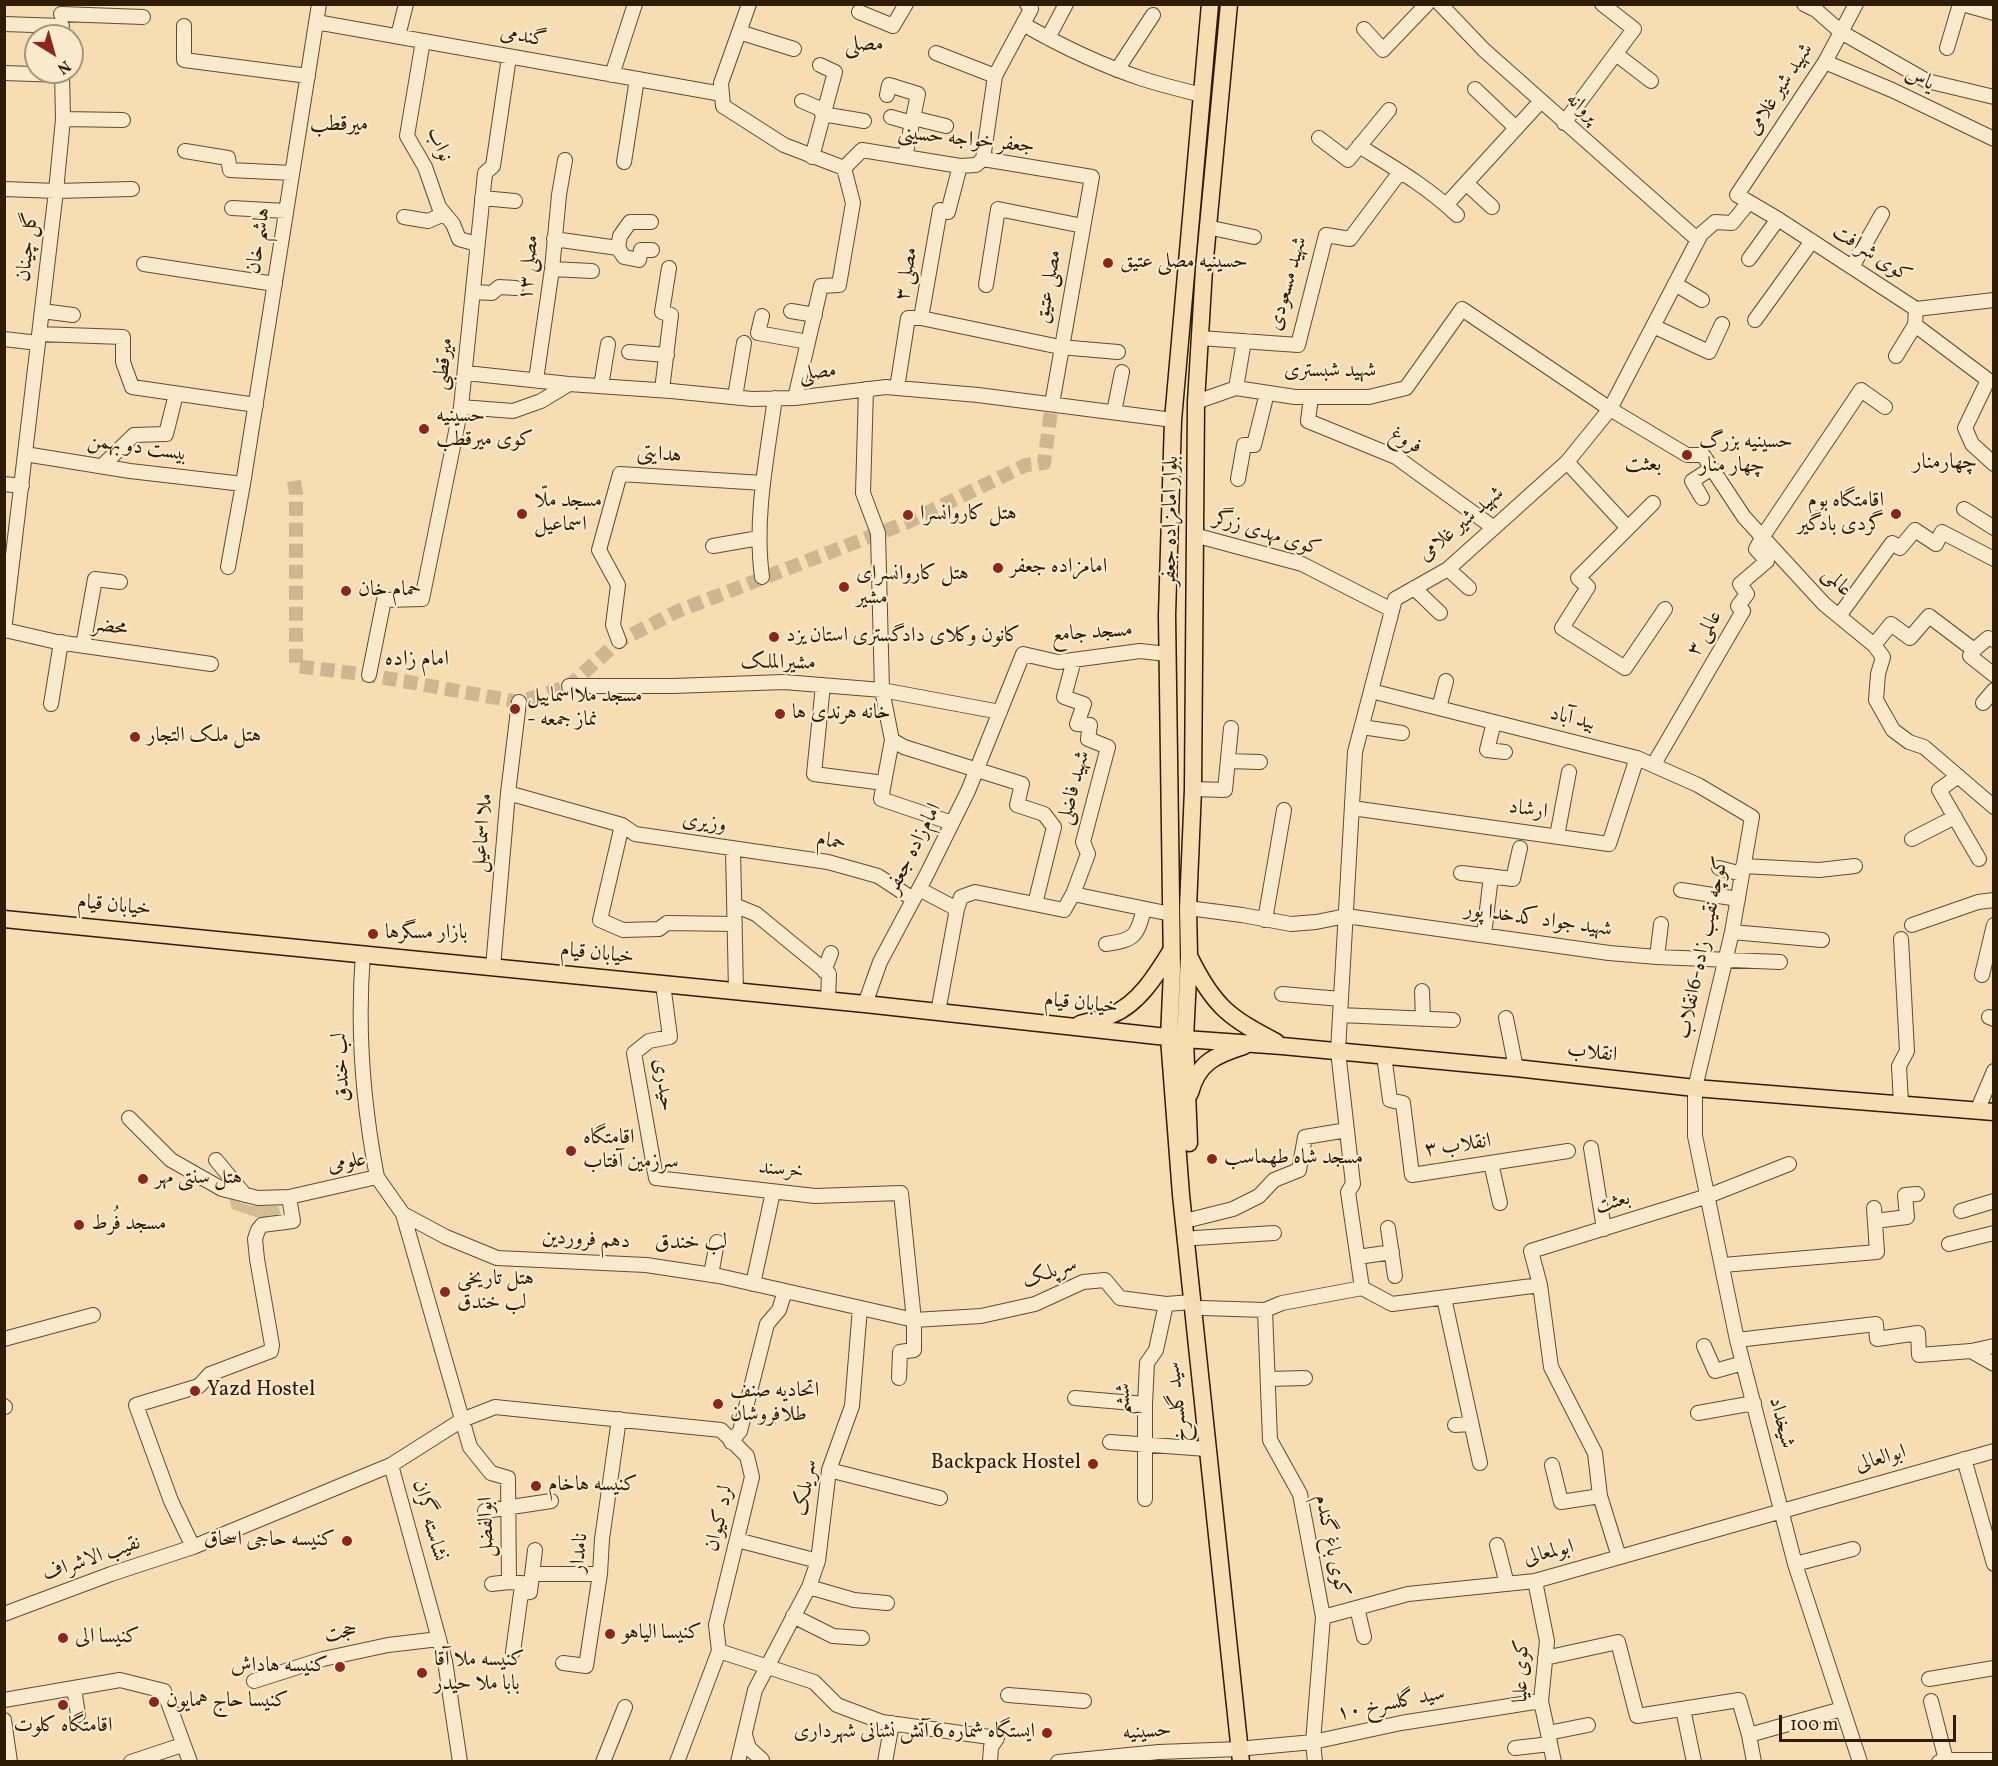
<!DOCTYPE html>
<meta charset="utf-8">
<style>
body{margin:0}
#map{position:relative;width:1998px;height:1766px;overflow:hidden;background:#f6ddb2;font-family:Vollkorn,serif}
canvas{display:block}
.frame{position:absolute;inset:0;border:6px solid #2f1c07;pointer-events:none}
.north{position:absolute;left:24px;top:24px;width:60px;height:60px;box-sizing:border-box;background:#f9e9cd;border:2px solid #a8977e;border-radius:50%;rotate:143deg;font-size:16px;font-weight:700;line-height:24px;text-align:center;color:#2f1c07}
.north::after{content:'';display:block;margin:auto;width:21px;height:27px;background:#8f2418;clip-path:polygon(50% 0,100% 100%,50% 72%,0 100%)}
.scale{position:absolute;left:1779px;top:1715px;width:177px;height:27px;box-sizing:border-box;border:3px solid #2f1c07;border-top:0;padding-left:8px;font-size:18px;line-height:21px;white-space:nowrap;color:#2f1c07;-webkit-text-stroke:4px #f9e9cd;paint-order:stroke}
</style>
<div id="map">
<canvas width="1998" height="1766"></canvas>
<div class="frame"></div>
<div class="north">N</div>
<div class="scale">100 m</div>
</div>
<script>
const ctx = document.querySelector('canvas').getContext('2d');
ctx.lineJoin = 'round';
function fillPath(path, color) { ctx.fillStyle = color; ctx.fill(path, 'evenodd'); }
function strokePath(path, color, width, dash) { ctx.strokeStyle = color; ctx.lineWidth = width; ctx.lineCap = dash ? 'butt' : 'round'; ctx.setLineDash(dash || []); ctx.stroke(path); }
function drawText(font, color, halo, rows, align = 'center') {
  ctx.font = font + ' Vollkorn,Amiri,serif'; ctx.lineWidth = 4.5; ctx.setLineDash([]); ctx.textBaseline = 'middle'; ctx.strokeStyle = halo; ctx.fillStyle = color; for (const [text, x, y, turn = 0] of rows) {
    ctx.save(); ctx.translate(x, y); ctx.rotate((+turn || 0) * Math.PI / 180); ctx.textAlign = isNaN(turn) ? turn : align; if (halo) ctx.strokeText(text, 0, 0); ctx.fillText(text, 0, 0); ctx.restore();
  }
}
fillPath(new Path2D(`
 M229,1199L252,1206H278L282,1217L262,1219L232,1209Z`), '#d4bc95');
strokePath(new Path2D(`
 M294,481L296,494V666L369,675L519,702L569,686L619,641L678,611L908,522L1026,465L1044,463L1052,404`), '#ceb690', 14, [14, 7]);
const minor = new Path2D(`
 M749,4L721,83L723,106L784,145L844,168
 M1440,4L1484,50L1698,240
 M1804,4L1816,10L1841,32L1927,81L1994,97
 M1856,4L1825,62L1737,195L1778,219L1916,309L1994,300
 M1962,4L1994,13
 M859,12L893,26L906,4
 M61,14L143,17
 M316,22L722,94
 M4,24L62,26
 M1023,24C1061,46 1101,65 1143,79C1162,85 1182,90 1202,95
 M184,26V60L308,76
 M1364,29L1383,50L1427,4
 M739,32L794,49
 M398,36L406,4
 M1048,38L1066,4
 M423,41L407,136L425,167L439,207L453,224L459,239L477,244
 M1947,48L1960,4
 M936,53L995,76
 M1616,54L1651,81
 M1825,62L1892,90L1994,139
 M1117,70L1153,15
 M4,73L62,75
 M612,75L635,4
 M1475,89L1516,128
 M887,95L889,85L918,94L905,157
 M802,101L823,110
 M822,114L864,121
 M891,117L912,123
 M913,118L946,126
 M63,119L123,120
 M1564,123L1634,29L1602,4
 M1319,138L1348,160L1389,110
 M1359,146C1393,167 1428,187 1457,215
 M185,151L228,158L230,170L292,173
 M812,157L835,72L820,65
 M983,159L995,76L1031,9L1027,4
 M624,162L637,79
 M844,168L862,150L960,166L976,165L983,159L1092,177L1052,404
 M1466,183L1492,207
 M4,189L56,191L132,189
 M482,198L515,201
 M1446,205L1541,101
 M232,208L286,211
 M404,217L428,221L444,214
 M1207,227L1254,237
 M554,239L618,248L620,236L630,222H651
 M618,248L624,257L639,260L641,250H652
 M1749,259L1778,219
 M144,264L275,284
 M1852,267L1882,214
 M552,269L592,271
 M1675,284L1702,300
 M986,285L998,209L1083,226
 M474,292L492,293L499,287L516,288
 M1916,309L1915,325L1988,380L1965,428L1972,444L1994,464
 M42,311L73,315
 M791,311L815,315
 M762,316L758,333L808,342
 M921,318L1060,347L1118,352
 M1755,320L1812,241
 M1653,326L1709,352L1722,324
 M39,334L123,337V362L132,387L256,405
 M1200,338L1298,345L1326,235L1350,239L1400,172
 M4,339L38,343
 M629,352L667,355
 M1896,356L1915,325
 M466,373L569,384L671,391L752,399L795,398L886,387L978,395L1173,420
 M536,380L552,269L559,195L565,160
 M601,386L608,344
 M897,388L908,318H921L940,210L948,212L960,166
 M1236,388L1244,341
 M866,389L863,493L878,533L882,690L892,740L904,747L1022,784L1017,805L1044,814L1054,827L1035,904
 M662,390L671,315L662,312L669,268
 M735,397L744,343
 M1311,397L1308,421L1396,457L1494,528
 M795,398L821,286L839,285L853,203L844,168
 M1196,402L1236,388L1295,397H1369L1406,388L1462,309L1610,409L1687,455H1703L1744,517L1824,604L1874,645L1883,657L1878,674L1876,700L1893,730L1909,742L1924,747L1994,807
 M461,407L513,411L541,401L569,384
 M1114,412L1122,372
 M25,454L130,471L243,484
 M1567,462L1627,527
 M102,466L134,435L166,434L176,394
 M1238,479L1244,445H1254L1267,393
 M4,484L22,486
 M1702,498L1692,481L1712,468
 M1653,503L1578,578L1588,587L1562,628L1625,668L1665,609
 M1964,509L1994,528
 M1194,535L1302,564L1392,610
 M713,546L759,538
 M228,567L243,484L319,4
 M1448,569L1469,588
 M762,577C754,518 767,457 775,398
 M1414,588L1440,613
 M1839,616L1892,543L1900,548L1915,530L1936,544L1942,532L1994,559
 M5,630L57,642L211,664
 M4,631L56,191L63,119L62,72
 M619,641L613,625L618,585L599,550L620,474L763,483
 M1874,645L1891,624L1910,638L1929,616L1974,650L1988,638L1994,640
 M83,646L95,579L120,582
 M1974,650L1970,656L1994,675
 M369,675L384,600L422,599L461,407L485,173L493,166L509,57
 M823,685L814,774L884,783L881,799L952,823
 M569,686H673L784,682L882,690L1000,712
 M1371,691L1637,758L1698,785L1752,817L1732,932L1695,1088V1136L1737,1340L1795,1564L1860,1762
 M1983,703L1994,690
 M51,704L61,642
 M1439,708L1446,681
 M1494,722L1487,750L1505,752
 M1362,727L1402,733
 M1228,761L1260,762
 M1654,764L1743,611L1738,606L1747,594L1740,584L1767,561L1756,549L1763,536L1861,390L1885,407
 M1958,776L1939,790L1979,859
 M884,783L892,740
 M1193,789L1225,790L1231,728
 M508,793L622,825L635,834L828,862L878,876L913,899
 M1352,808L1609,844L1637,758
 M622,825L600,920L623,930L659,929L667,923L735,924
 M1557,836L1569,772
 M1912,839L1955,817
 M733,849L736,991
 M1743,866L1819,870L1855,866
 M1719,868L1742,874
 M1461,873L1513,879L1520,848
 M919,889L957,909
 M1681,890L1738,899
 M1073,894L1088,854L1083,842L1108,747L1088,739L1090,725L1077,724L1084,704L1064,697L1074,660
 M734,905L756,914L829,974L828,1000
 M1188,908L1242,915L1291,924L1316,922L1346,916L1609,953L1657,957L1780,962
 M1265,920L1284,810
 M1912,925L1978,902L1994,900
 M1732,932L1822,940
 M1484,935L1491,876
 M1901,939L1907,1051L1899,1066L1901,1104
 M1106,944C1135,940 1137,936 1144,909
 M363,954C357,1028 363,1104 377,1177
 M1657,957L1661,924
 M493,967L508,793L519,702
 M824,971L831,953
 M1982,975L1994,925
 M663,984L670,1037L649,1041L634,1053L656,1178L815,1196L901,1193L914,1320V1350L900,1352L899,1378
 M1422,991L1423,1019
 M1282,994L1341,999
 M865,1004L880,962L927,874L968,791L1023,654L1058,662L1140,651L1167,654
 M938,1012L957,909L961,897L975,892L1064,910L1073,894L1171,914
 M1340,1015L1453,1020
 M1989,1017L1994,1019
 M1506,1018L1516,1068
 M1384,1055L1390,1100L1403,1103L1412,1175L1568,1151
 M1977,1111L1994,1071
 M129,1118L171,1160L222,1189L258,1198L289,1197L377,1177L403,1214L470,1447L491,1473L508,1478L509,1582
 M1591,1148L1604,1229
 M216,1160L245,1195
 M1491,1163L1500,1203
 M1961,1211L1994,1201
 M403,1214L446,1237L497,1258L646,1265L719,1276L914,1320L981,1316L1035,1304L1083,1282L1105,1280L1120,1298L1166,1304L1192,1302
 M1193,1219L1233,1209L1259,1196L1274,1180L1299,1170L1305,1137L1347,1130
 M1875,1221L1907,1217L1905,1195L1917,1194
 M1388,1228L1395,1276
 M1195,1238L1274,1233
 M1949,1244L1994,1233
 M1358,1257L1392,1252
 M1723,1265L1877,1252L1874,1208
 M711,1275L717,1242
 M753,1284L773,1192
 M1362,1288L1348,1192L1353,1184L1338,1051L1355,752L1395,599L1448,569L1567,462L1610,409L1701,234L1715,222L1732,223L1749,202
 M1444,1298L1480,1463
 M1202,1308L1265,1310L1282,1303L1362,1288L1392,1304L1540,1285
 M1265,1310L1270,1440L1300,1494L1323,1617L1313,1742L1315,1762
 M4,1339L93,1315
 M1737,1340L1876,1324L1877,1339L1918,1333L1919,1355L1971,1351L1994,1346
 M1704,1346L1715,1371L1743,1363
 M1971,1351L1994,1364
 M1269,1379L1305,1378
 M1075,1398L1145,1404
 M4,1406L5,1407
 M1698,1413L1754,1403
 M1455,1425L1471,1424
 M731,1442L740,1431L767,1324L779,1310L785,1291
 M1110,1442L1207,1449
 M1964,1459L1994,1564
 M391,1465L445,1661L460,1762
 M1552,1465L1561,1502L1600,1496
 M829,1470L940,1498
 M1145,1499V1404L1147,1363L1156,1350L1166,1304
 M485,1511L551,1501
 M737,1540L818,1561
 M1497,1545L1507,1584
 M193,1547L171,1501L136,1405L199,1386L210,1374L271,1351L272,1345L257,1259L255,1239L258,1230L262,1225L293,1221L289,1197
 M1619,1557L1600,1496L1595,1453L1551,1367L1540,1285L1531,1251L1708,1196L1789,1164
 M1795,1564L1853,1549
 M533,1574H600
 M1535,1581L1547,1641L1541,1701L1554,1762
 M492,1584L509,1582L531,1584
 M809,1587L854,1600L887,1603
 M1357,1608L1364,1637
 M4,1614L111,1574L193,1547L391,1465L462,1420L495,1407L721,1430L747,1456L752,1477L716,1625L719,1651L677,1762
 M793,1616L833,1636L862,1638
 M1323,1617L1408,1594L1535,1581L1994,1451
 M719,1651L814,1682L837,1705L882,1722L997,1738L991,1747L990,1762
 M513,1652L521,1593L530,1592L535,1550
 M1545,1658L1618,1642L1637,1716L1739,1700L1749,1735L1842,1709
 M563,1663L586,1666L600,1574L602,1539L619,1419
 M1929,1679L1994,1668
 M254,1681L323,1659L388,1645L439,1639
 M74,1688L78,1715
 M1008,1695L1084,1701
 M4,1700L120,1680L164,1691L190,1762
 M1931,1701L1946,1760
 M1683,1709L1694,1762
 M4,1720L10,1762
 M1548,1733L1588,1725
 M745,1735L749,1748L762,1760V1762
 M1749,1735L1754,1762
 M1248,1748L1313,1742L1401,1723L1541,1701
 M1515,1748L1550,1744
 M131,1762L182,1745
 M603,1762L625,1707
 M738,1762L755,1690L809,1587L818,1561L829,1470L852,1406L860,1308
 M885,1762L892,1723
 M1058,1762L1159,1752L1239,1749
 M1939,1762L1946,1760H1994`);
const major = new Path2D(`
 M1210,4L1173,420L1167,615L1172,971L1169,1038L1181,1195L1241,1762
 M4,919L865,1004L1185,1039L1282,1046L1516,1068L1695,1088L1994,1112
 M1190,958C1214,1007 1230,1018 1276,1042
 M1080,1024C1090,1021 1102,1020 1111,1015C1138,1005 1157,974 1171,951
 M1190,1093C1198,1062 1216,1055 1244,1046
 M1189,1143L1185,1039L1189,956L1188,908L1193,789L1196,402L1204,269L1229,4`);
strokePath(minor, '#614c32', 16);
strokePath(major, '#2f1c07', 19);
strokePath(minor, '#f9e9cd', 14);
strokePath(major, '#f6ddb2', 16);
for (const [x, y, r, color] of [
 [1108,263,6,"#8f2418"],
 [424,429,6,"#8f2418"],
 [1687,455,6,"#8f2418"],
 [522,514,6,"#8f2418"],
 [1896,514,6,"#8f2418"],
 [908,515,6,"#8f2418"],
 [998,568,6,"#8f2418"],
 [844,587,6,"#8f2418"],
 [346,591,6,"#8f2418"],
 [774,637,6,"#8f2418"],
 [515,709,6,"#8f2418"],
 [780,714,6,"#8f2418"],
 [135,737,6,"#8f2418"],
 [373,934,6,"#8f2418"],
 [571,1151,6,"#8f2418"],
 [1212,1159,6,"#8f2418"],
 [143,1179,6,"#8f2418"],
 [79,1225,6,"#8f2418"],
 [445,1292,6,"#8f2418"],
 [195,1391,6,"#8f2418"],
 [718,1404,6,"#8f2418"],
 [1093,1464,6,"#8f2418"],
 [536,1486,6,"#8f2418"],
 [347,1541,6,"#8f2418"],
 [610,1634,6,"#8f2418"],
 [63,1638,6,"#8f2418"],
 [340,1667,6,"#8f2418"],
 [422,1673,6,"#8f2418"],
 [154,1702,6,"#8f2418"],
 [63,1705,6,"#8f2418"],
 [1047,1733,6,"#8f2418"]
]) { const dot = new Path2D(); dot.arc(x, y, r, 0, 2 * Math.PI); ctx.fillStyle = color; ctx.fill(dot); strokePath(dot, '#f9e9cd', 2); }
drawText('21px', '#2f1c07', '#f9e9cd', [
 ["گندمی",523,38,10],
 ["یاس",1919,80,26],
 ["شهید شیر غلامی",1781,90,-57],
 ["پروانه",1581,109,42],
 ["جعفر خواجه حسینی",966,141,6],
 ["نواب",438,145,67],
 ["هاشم خان",260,241,-81],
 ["گل چینان",29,247,-83],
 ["کوی شرافت",1871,255,33],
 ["مصلی ۱۳",530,268,-84],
 ["مصلی ۳",908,274,-80],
 ["شهید مسعودی",1289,284,-74],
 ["مصلی عتیق",1050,287,-80],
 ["میرقطبی",445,364,-83],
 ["شهید شبستری",1330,372],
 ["مصلی",818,374,-6],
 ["فروغ",1405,442,29],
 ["بیست دو بهمن",137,449,8],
 ["هدایتی",659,456,4],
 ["بلوار امامزاده جعفر",1172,521,-89],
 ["شهید شیر غلامی",1462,525,-40],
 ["کوی مهدی زرگر",1267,535,17],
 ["عالمی",1836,583,45],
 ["محضر",110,628,8],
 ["مسجد جامع",1092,634,-4],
 ["عالمی ۳",1706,634,-60],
 ["مشیرالملک",778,664,1],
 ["بید آباد",1572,720,14],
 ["شهید فاضلی",1075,788,-75],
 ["ارشاد",1528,811,8],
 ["وزیری",704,824,8],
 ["ملا اسماعیل",484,833,-85],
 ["حمام",831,843,11],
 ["امام‌زاده جعفر",915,849,-63],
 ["خیابان قیام",114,907,6],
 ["شهید جواد کدخدا پور",1538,921,8],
 ["کوچه نقیب زاده-6انقلاب",1704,948,-78],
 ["خیابان قیام",597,955,6],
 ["خیابان قیام",1081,1005,6],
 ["انقلاب",1592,1054,7],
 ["لب خندق",343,1067,-94],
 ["حیدری",662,1085,82],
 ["انقلاب ۳",1458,1147,-8],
 ["علومی",347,1164,-10],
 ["خرسند",781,1171,6],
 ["بعثت",1613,1204,-17],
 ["دهم فروردین",586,1241,3],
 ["سرپلک",1050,1274,-20],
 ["ششم",1125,1399,-89],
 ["سید گلسرخ",1179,1402,-96],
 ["شیخداد",1780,1423,76],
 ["ابوالعالی",1881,1460,-16],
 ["سریلک",807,1488,-80],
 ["لرد کیوان",721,1519,-76],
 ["نشاسته گران",428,1521,75],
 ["ابوالفضل",488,1527,-91],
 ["کوی باغ گندم",1330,1546,78],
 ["نامدار",581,1553,-85],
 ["ابولمعالی",1549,1554,-14],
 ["نقیب الاشراف",92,1560,-19],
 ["حجت",341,1634,-12],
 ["کوی علیا",1523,1671,-89],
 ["سید گلسرخ ۱۰",1391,1705,-11],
 ["حسینیه",1147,1733,-4]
]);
drawText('21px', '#2f1c07', '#f9e9cd', [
 ["حسینیه مصلی عتیق",1120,263],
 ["حسینیه",436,417],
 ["کوی میرقطب",436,441],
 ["حسینیه بزرگ",1699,443],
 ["چهار منار",1699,467],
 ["مسجد ملّا",534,502],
 ["اسماعیل",534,526],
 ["اقامتگاه بوم",1884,502,"right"],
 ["گردی بادگیر",1884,526,"right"],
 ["هتل کاروانسرا",920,515],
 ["امامزاده جعفر",1010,568],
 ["هتل کاروانسرای",856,575],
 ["مشیر",856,599],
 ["حمام خان",358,591],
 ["کانون وکلای دادگستری استان یزد",786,637],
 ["مسجد ملااسماییل",527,697],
 ["- نماز جمعه",527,721],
 ["خانه هرندی ها",792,714],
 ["هتل ملک التجار",147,737],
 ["بازار مسگرها",385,934],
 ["اقامتگاه",583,1139],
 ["سرزمین آفتاب",583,1163],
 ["مسجد شاه طهماسب",1224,1159],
 ["هتل سنتی مهر",155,1179],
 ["مسجد فُرط",91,1225],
 ["هتل تاریخی",457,1280],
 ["لب خندق",457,1304],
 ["Yazd Hostel",207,1391],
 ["اتحادیه صنف",730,1392],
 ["طلافروشان",730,1416],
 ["Backpack Hostel",1081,1464,"right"],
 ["کنیسه هاخام",548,1486],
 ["کنیسه حاجی اسحاق",335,1541,"right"],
 ["کنیسا الیاهو",622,1634],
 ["کنیسا الی",75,1638],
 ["کنیسه ملا آقا",434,1661],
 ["بابا ملا حیدر",434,1685],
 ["کنیسه هاداش",328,1667,"right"],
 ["کنیسا حاج همایون",166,1702],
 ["اقامتگاه کلوت",63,1727,"center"],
 ["ایستگاه شماره 6 آتش نشانی شهرداری",1035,1733,"right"]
], 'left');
drawText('22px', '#2f1c07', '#f9e9cd', [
 ["مصلی",864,46],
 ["میرقطب",339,126],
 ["چهارمنار",1945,464],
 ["بعثت",1643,466],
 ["امام زاده",417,661],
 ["لب خندق",691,1244]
]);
</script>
